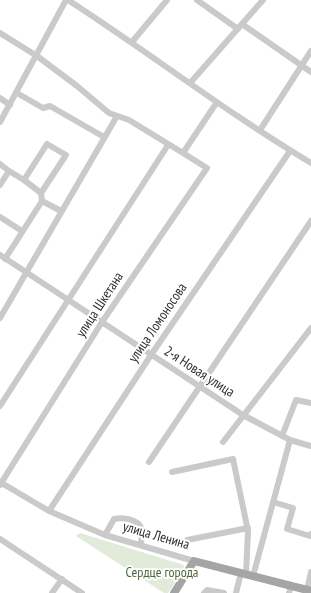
<!DOCTYPE html>
<meta charset="utf-8">
<style>
body{margin:0}
canvas{display:block;background:#fff}
</style>
<canvas width="311" height="593"></canvas>
<script>
const ctx = document.querySelector('canvas').getContext('2d');
ctx.lineJoin = 'round';
function fillPath(path, color) { ctx.fillStyle = color; ctx.fill(path, 'evenodd'); }
function strokePath(path, color, width, dash) { ctx.strokeStyle = color; ctx.lineWidth = width; ctx.lineCap = dash ? 'butt' : 'round'; ctx.setLineDash(dash || []); ctx.stroke(path); }
function drawText(font, color, halo, rows, align = 'center') {
  ctx.font = font + ' "PT Sans Narrow",sans-serif'; ctx.lineWidth = 4; ctx.setLineDash([]); ctx.textBaseline = 'middle'; ctx.strokeStyle = halo; ctx.fillStyle = color; for (const [text, x, y, turn = 0] of rows) {
    ctx.save(); ctx.translate(x, y); ctx.rotate((+turn || 0) * Math.PI / 180); ctx.textAlign = isNaN(turn) ? turn : align; if (halo) ctx.strokeText(text, 0, 0); ctx.fillText(text, 0, 0); ctx.restore();
  }
}
fillPath(new Path2D(`
 M80,533L184,565L183,570L168,593H164L76,536Z`), '#e2ebda');
strokePath(new Path2D(`
 M68,0C150,53 227,113 311,163
 M197,0L238,29
 M242,24L311,72
 M0,33L37,56L77,86L109,113L129,120L183,153L217,102
 M132,42L167,0
 M191,82L263,0
 M17,93L43,108L50,106L104,137
 M0,98L10,105
 M0,122L66,0
 M260,130L311,51
 M0,164L9,171L0,185
 M9,171L24,180L47,144L66,155L41,193L42,201
 M24,180L41,193
 M0,217L22,231
 M0,255L243,415L290,440L311,446
 M5,259L42,201L61,211
 M0,318L117,116
 M0,406L168,145
 M282,436L296,400L311,403
 M223,442L311,328
 M149,462L311,221
 M172,472L233,459L248,531L246,574
 M0,482L49,511L105,535L194,561
 M0,485L102,322L207,168L183,153
 M273,502L293,508L287,529L310,536L311,534
 M49,511L151,355L290,151
 M105,535L114,519C122,517 138,519 141,528C143,533 141,540 141,545
 M0,539L82,593
 M187,540L248,528
 M253,576L290,440
 M307,590L311,572
 M52,593L62,579
 M204,593L207,590L224,593
 M236,593L241,573
 M289,593L291,586`), '#cacaca', 6);
strokePath(new Path2D(`
 M174,593L194,561L311,591`), '#a5a5a5', 8);
drawText('14px', '#2d2d2d', '#fff', [
 ["улица Шкетана",100,305,-57],
 ["улица Ломоносова",158,323,-56],
 ["2-я Новая улица",199,372,33],
 ["улица Ленина",156,536,16]
]);
drawText('14px', '#4b693b', '#fff', [
 ["Сердце города",162,573]
]);
</script>
